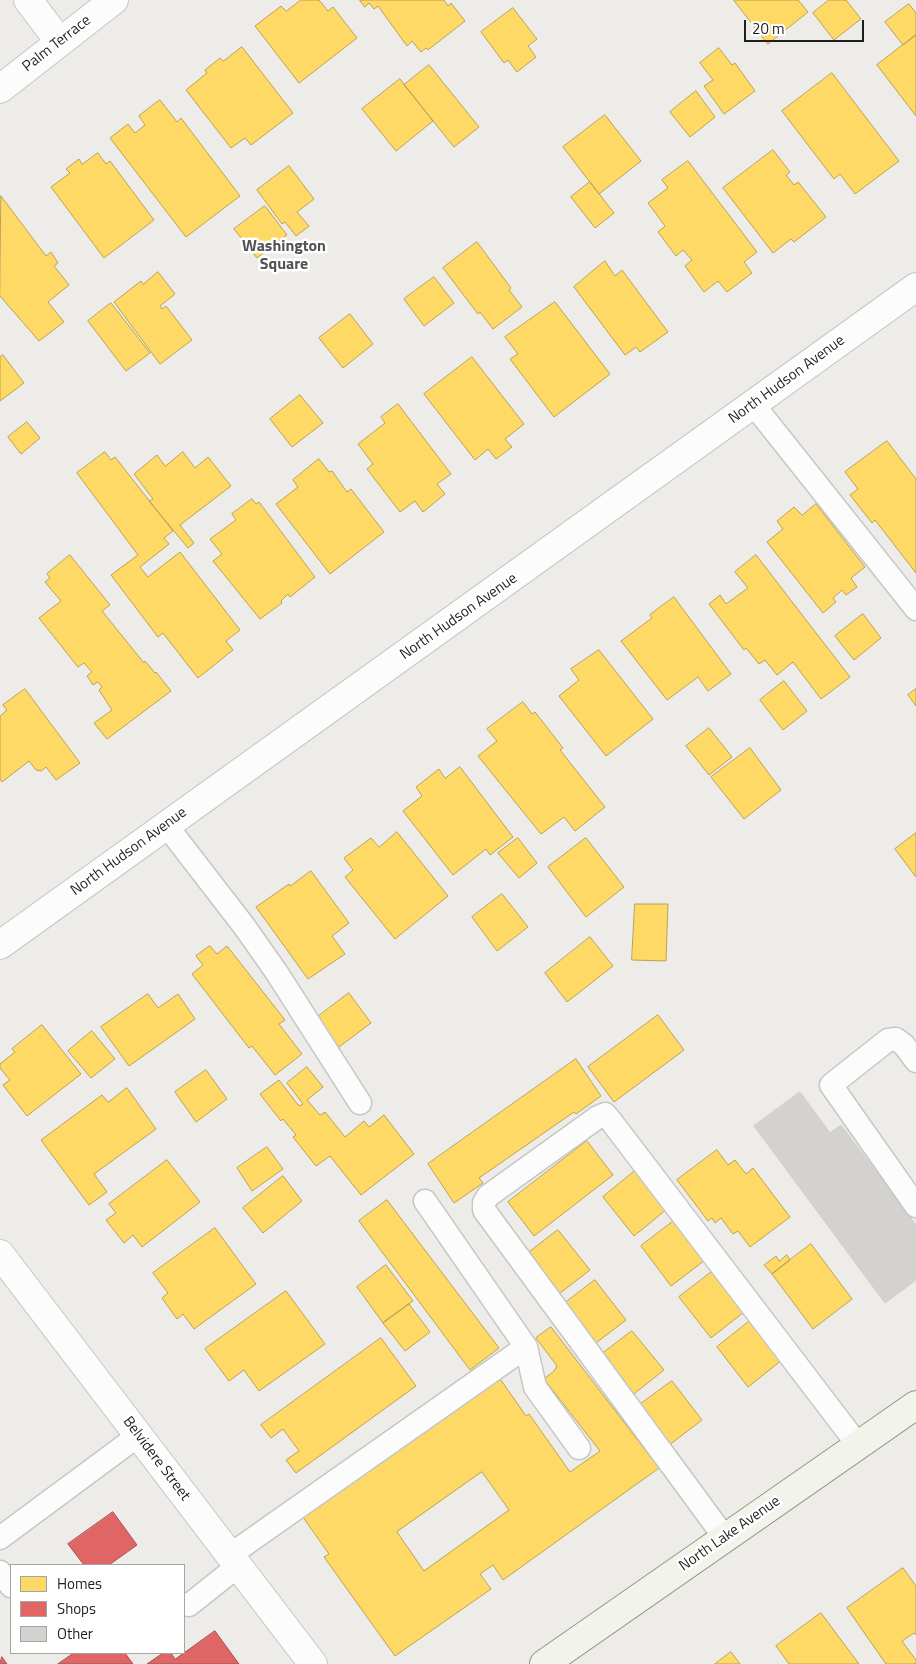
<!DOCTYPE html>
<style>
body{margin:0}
#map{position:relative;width:916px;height:1664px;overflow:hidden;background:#edece8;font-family:"Titillium Web",sans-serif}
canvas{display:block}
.legend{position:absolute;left:10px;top:1564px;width:175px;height:90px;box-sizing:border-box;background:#fff;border:1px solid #a5a5a5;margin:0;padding:6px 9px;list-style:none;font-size:15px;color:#1f1f1f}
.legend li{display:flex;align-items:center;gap:10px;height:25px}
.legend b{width:25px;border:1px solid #a5a5a5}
.scale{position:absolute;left:744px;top:20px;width:120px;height:22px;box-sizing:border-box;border:2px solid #1f1f1f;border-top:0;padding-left:6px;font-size:15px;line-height:18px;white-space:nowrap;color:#1f1f1f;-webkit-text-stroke:4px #fff;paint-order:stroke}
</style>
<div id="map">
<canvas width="916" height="1664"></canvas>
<ul class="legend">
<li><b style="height:14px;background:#ffd966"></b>Homes</li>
<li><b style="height:14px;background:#e06666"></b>Shops</li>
<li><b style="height:14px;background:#d4d2cf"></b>Other</li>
</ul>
<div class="scale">20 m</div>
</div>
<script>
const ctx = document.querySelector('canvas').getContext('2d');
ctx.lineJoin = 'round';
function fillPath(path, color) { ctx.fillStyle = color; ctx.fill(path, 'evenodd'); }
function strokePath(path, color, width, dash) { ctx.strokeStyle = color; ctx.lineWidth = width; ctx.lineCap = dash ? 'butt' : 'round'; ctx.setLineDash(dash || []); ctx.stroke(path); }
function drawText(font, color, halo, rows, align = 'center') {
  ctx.font = font + ' "Titillium Web",sans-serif'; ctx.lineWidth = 5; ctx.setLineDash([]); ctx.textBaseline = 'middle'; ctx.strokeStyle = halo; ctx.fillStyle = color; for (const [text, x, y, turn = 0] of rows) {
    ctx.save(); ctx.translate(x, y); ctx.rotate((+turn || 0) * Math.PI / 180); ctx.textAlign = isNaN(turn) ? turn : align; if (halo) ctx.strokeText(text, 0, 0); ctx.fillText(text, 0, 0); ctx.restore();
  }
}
const homes = new Path2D(`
 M301,0H319L328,11L333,7L357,38L299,83L255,26L281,6L286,11Z
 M360,0H444L448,6L451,3L465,21L428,50L426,48L421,52L412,41L407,46L378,6L374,9L369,3L365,7Z
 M734,0H798L808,12L768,44Z
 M829,0H846L861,19L834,40L813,13Z
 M909,4L916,13V35L903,45L885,22Z
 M513,8L537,39L528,46L536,57L517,72L508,60L504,63L481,32Z
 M916,35V116L877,65Z
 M242,47L293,113L251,145L245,138L231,148L186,90L207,73L205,70L220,58L223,61Z
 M719,48L732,65L735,63L755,91L724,114L704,86L713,80L700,63Z
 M429,65L479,127L454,147L404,85Z
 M832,73L899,161L855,194L840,174L834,179L782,111Z
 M400,79L433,121L396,151L362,109Z
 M696,91L715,117L690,137L670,112Z
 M160,100L177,122L181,118L240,196L186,237L110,138L128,124L135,133L145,125L139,116Z
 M605,115L641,161L599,194L563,147Z
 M773,150L790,172L786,175L794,185L798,182L826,217L794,242L791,239L773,253L723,188Z
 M98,153L106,164L110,161L154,220L104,258L51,187L70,173L66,169L79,159L82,164Z
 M688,161L757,252L744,262L752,273L727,292L718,281L704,292L685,266L692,260L683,250L676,256L658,232L665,226L648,203L668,188L662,180Z
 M289,166L314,199L297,212L309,226L296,236L285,222L282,224L257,190Z
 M590,182L614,213L595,228L571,197Z
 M1,196L46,256L51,252L58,263L54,266L69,285L48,302L64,322L39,341L0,296Z
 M265,206L287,235L257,258L234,229Z
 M477,242L511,288L509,290L522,307L493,329L480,312L478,314L443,268Z
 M605,261L615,276L622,270L668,332L640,352L636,347L625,355L574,287Z
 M158,272L175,294L160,306L162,309L166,306L192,340L160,364L114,302L141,281L143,284Z
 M434,277L454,303L424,326L404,299Z
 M555,302L610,374L554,417L510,359L518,354L505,337Z
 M111,303L150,353L126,371L88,321Z
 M350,314L373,344L343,368L319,338Z
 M3,355L24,383L0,401V357Z
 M472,357L524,424L505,439L512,447L496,459L488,449L475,460L424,394Z
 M300,395L323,423L292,447L270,419Z
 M398,404L451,474L437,484L445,494L423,512L415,501L400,512L367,469L373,464L358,444L385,423L381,417Z
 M27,422L40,438L21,454L8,437Z
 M887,441L916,479V573L875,520L872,523L850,495L858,489L845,472Z
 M105,452L111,460L115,457L173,531L164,538L169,544L140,567L148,577L180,552L240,630L226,641L233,650L198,678L163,633L158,637L111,575L138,555L77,473Z
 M183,452L195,468L208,457L231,486L180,525L194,543L188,548L149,501L153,499L134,474L157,455L165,466Z
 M319,459L329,472L332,471L347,492L351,489L384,532L330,574L276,504L298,487L293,480Z
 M252,499L256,504L259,502L315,577L290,597L288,594L281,601L282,603L260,619L213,561L222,554L210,539L236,520L232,514Z
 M816,504L865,567L851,578L857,587L846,595L842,590L833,598L836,602L823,613L767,542L783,529L777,521L794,507L802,515Z
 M70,555L110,605L102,611L144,663L145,661L155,673L156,672L171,691L107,739L94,723L112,710L99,690L102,687L98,682L93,685L87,676L92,672L84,663L78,667L39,618L61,601L45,582L50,578L47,574Z
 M756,555L850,677L821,699L793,662L777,675L765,660L759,664L746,648L744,650L709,604L720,595L726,604L748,588L735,572Z
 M674,597L731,674L708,691L698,677L667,700L621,641L652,618L650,615Z
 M863,614L881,638L854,660L835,636Z
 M599,650L653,719L606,756L559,696L579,680L571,669Z
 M784,681L807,711L783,730L760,700Z
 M25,689L80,763L56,780L46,767L41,771L36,770L29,761L2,782L0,779V716L7,710L3,705Z
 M916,689V706L908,695Z
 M523,702L532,714L535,712L563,748L560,750L605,807L575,831L564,817L541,834L478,756L497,741L487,729Z
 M709,728L732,757L709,775L686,746Z
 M750,748L781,790L744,819L711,777Z
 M460,767L513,837L490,855L486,849L453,875L403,811L422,796L416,787L439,769L445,778Z
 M397,832L448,896L395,939L345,877L353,870L344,858L371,838L379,847Z
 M916,833V877L895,849Z
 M518,838L537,863L519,878L498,853Z
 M586,838L624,887L586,917L548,867Z
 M311,871L349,923L332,936L345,954L308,979L256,907L289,884L290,886Z
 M502,894L528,927L497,951L472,917Z
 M635,904H668L666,961L632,960Z
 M590,937L613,966L567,1002L545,973Z
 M210,946L217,954L227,946L285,1020L279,1024L302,1054L275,1075L252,1046L249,1048L192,974L203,965L196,956Z
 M349,993L371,1023L339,1047L316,1018Z
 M148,994L158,1008L178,994L195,1019L129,1066L101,1027Z
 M658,1015L684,1050L614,1102L588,1067Z
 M42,1025L81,1074L27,1116L3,1085L10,1080L0,1068V1064L15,1052L12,1049Z
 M92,1031L115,1059L91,1078L68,1051Z
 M576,1059L601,1096L576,1114L574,1112L479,1178L483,1183L454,1203L428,1164Z
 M307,1067L323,1087L307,1100L320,1115L325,1112L345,1137L364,1121L369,1127L384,1115L414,1154L361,1195L330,1156L316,1166L293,1137L296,1135L283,1119L281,1121L260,1094L279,1080L299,1106L303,1104L287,1083Z
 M206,1070L227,1099L196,1122L175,1092Z
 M127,1088L156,1129L94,1174L107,1192L89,1205L41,1140L102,1095L108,1102Z
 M587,1141L613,1175L534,1236L508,1202Z
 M267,1147L283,1169L252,1191L237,1168Z
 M717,1150L728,1165L735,1160L746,1174L753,1168L790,1217L750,1247L738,1231L733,1234L721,1218L715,1223L712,1218L708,1221L677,1180Z
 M167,1160L200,1202L142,1247L133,1235L124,1243L106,1220L116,1213L109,1204Z
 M636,1170L667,1209L634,1236L603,1197Z
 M283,1176L302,1201L263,1233L243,1208Z
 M387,1200L499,1348L470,1370L359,1221Z
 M675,1220L705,1260L671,1286L641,1246Z
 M215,1228L256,1284L194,1329L183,1314L177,1319L162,1298L168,1293L153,1273Z
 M558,1230L590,1270L555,1297L523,1257Z
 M811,1244L852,1299L813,1329L772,1274Z
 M787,1255L790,1260L772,1274L764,1265L776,1256L779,1261Z
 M386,1265L413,1301L383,1323L357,1287Z
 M713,1271L744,1312L711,1338L679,1297Z
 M595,1280L626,1320L592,1346L561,1306Z
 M286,1291L325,1344L259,1391L244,1370L229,1381L205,1349Z
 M409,1304L430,1332L405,1351L383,1323Z
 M751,1320L782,1360L748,1387L717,1347Z
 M551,1327L659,1468L503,1580L493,1565L480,1574L491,1589L395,1656L324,1557L329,1554L300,1513L496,1373L526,1416L529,1414L570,1472L600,1451L544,1379L554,1371L557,1366L536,1338ZM482,1472L509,1510L424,1571L397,1532Z
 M632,1331L664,1370L630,1397L598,1357Z
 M381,1338L416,1386L296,1473L286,1460L299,1451L283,1429L271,1438L261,1425Z
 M672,1381L702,1420L668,1446L638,1406Z
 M903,1568L916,1586V1635L914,1633L902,1641L916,1660V1664H886L847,1608Z
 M821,1613L859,1664H789L776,1646Z
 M731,1652L740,1664H715Z`);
fillPath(homes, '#ffd966');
strokePath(homes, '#bca151', 1);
const shops = new Path2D(`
 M113,1512L137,1545L109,1565H84L68,1544Z
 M215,1631L239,1664H147L163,1653H171L175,1659Z
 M74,1653H125L133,1664H58Z
 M2,1657L7,1664H0Z`);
fillPath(shops, '#e06666');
strokePath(shops, '#a65151', 1);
const building = new Path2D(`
 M800,1092L830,1133L841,1125L916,1225V1280L885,1303L754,1126Z`);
fillPath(building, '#d4d2cf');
strokePath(building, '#d0cdc9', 1);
const service = new Path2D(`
 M753,404L916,609
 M166,825L244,926L277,973L360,1103
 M916,1061L904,1045L896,1039L888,1040L831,1085L916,1206
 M425,1201L526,1347L535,1387L579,1448
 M0,1538L139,1435
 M725,1538L484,1210V1203L488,1196L598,1117L605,1114L611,1121L858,1445
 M230,1555L526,1347
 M0,1572L11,1586
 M184,1604L189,1605L238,1566`);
const minor = new Path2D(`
 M28,0L59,41
 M0,89L114,0
 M0,945L916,287
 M0,1254L313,1664`);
const secondary = new Path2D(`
 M544,1664L916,1405`);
strokePath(service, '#c6c6c4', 25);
strokePath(minor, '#c6c6c4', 30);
strokePath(secondary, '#949681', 30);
strokePath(service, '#fcfcfc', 22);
strokePath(minor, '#fcfcfc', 28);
strokePath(secondary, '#f2f3eb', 28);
drawText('15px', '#1f1f1f', '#fff', [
 ["Palm Terrace",57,44,-38],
 ["North Hudson Avenue",787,380,-36],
 ["North Hudson Avenue",459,617,-35],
 ["North Hudson Avenue",129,852,-36],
 ["Belvidere Street",156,1459,53],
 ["North Lake Avenue",730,1534,-35]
]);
drawText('bold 16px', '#525252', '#fff', [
 ["Washington",284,247],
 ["Square",284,265]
]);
</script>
